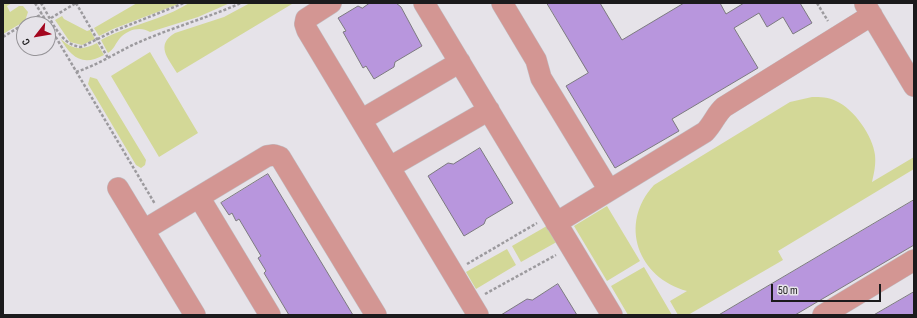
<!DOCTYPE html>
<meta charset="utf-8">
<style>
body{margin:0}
#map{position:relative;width:917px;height:318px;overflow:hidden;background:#e6e3e9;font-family:"Sofia Sans Condensed",sans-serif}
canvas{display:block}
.frame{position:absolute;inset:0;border:4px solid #1b1a1c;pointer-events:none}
.north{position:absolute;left:16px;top:16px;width:40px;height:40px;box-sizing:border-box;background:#e6e3e9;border:1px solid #959397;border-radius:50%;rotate:239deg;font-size:11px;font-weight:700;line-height:16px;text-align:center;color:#1b1a1c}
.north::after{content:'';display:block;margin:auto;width:14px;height:18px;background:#a3061f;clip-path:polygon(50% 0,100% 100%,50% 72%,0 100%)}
.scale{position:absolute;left:771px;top:284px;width:110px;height:18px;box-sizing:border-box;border:2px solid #1b1a1c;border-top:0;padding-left:5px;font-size:12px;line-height:14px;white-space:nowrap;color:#1b1a1c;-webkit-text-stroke:3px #e6e3e9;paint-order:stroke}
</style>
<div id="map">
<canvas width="917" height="318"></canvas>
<div class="frame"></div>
<div class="north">С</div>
<div class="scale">50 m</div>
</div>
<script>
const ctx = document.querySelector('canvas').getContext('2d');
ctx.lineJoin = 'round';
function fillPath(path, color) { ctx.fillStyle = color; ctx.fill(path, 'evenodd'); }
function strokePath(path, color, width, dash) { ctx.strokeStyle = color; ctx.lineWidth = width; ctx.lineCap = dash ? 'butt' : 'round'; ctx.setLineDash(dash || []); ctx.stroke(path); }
fillPath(new Path2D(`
 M3,3H12L7,6L10,12L19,6H23L28,12L25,21L3,34Z
 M137,3H181L113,29L99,36L94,28Z
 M189,3H230L198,17L150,32C141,26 128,29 120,38C115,44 115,48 108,53L101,40C129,25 163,20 189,3Z
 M250,3L292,4L177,73C168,58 155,45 175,33L224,17Z
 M62,16L64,19L87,31L90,30L95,39L82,45L70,42L55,20Z
 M60,38C72,50 82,51 97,43L104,55C82,67 71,57 60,38Z
 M150,52L198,133L159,157L111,76Z
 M90,77L97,79L146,160L145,165L141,168L136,165L88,84Z
 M812,97C820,97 829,97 836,101C854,109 873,136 875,155C876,165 874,173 872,182L914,157V169L778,251L783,260L688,315H678L670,301L687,291C638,278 618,224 654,185L790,102Z
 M607,206L640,261L607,281L574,226Z
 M552,223L562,239L521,262L512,246Z
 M507,249L516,265L476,289L466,272Z
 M644,267L672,315H628L611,286Z`), '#d3d897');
const building = new Path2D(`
 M370,3H396L401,7L422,46L395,62L394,67L374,79L366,66L363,68L343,32L346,31L338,18L358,6L362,8Z
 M547,3H600L622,40L684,3H720L726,14L744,3H800L812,23L793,34L783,17L767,27L759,13L734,28L758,68L672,119L679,131L615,168L566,86L588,73Z
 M480,148L513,203L486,219L484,224L464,236L428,176L448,163L453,164Z
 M268,174L353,315H289L264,273L266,271L258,258L261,256L239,219L236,221L232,213L229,215L221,203Z
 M914,200V245L795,315H719Z
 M558,284L577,315H501L527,299L532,300Z
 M914,292V315H874Z`);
fillPath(building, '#b896dd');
strokePath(building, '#7c7a7f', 1);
const minor = new Path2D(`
 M331,3L306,19L305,24L307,30L478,315
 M424,3L612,315
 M502,3L536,60L541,78L609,190
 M865,4L914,86
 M361,120L460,62
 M390,167L489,110
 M118,188L195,315
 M199,197L270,315
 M556,223L705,132C713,124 716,114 724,107L872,15
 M144,230L267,156L274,155L280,157L376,315
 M823,315L914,260`);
strokePath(minor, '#c1bfc4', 22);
strokePath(new Path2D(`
 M35,3L48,24
 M41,3C51,19 60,45 81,47L114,31L184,3
 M76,3L108,58
 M817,3L828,21
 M51,18L76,3
 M24,24L42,14
 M48,24L155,204
 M3,37L24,24
 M76,72C98,65 117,52 137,43C171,28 207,18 241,3
 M467,264L537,223
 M485,294L556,255`), '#9c9a9e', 2.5, [3, 2]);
strokePath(minor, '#d39693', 21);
</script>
